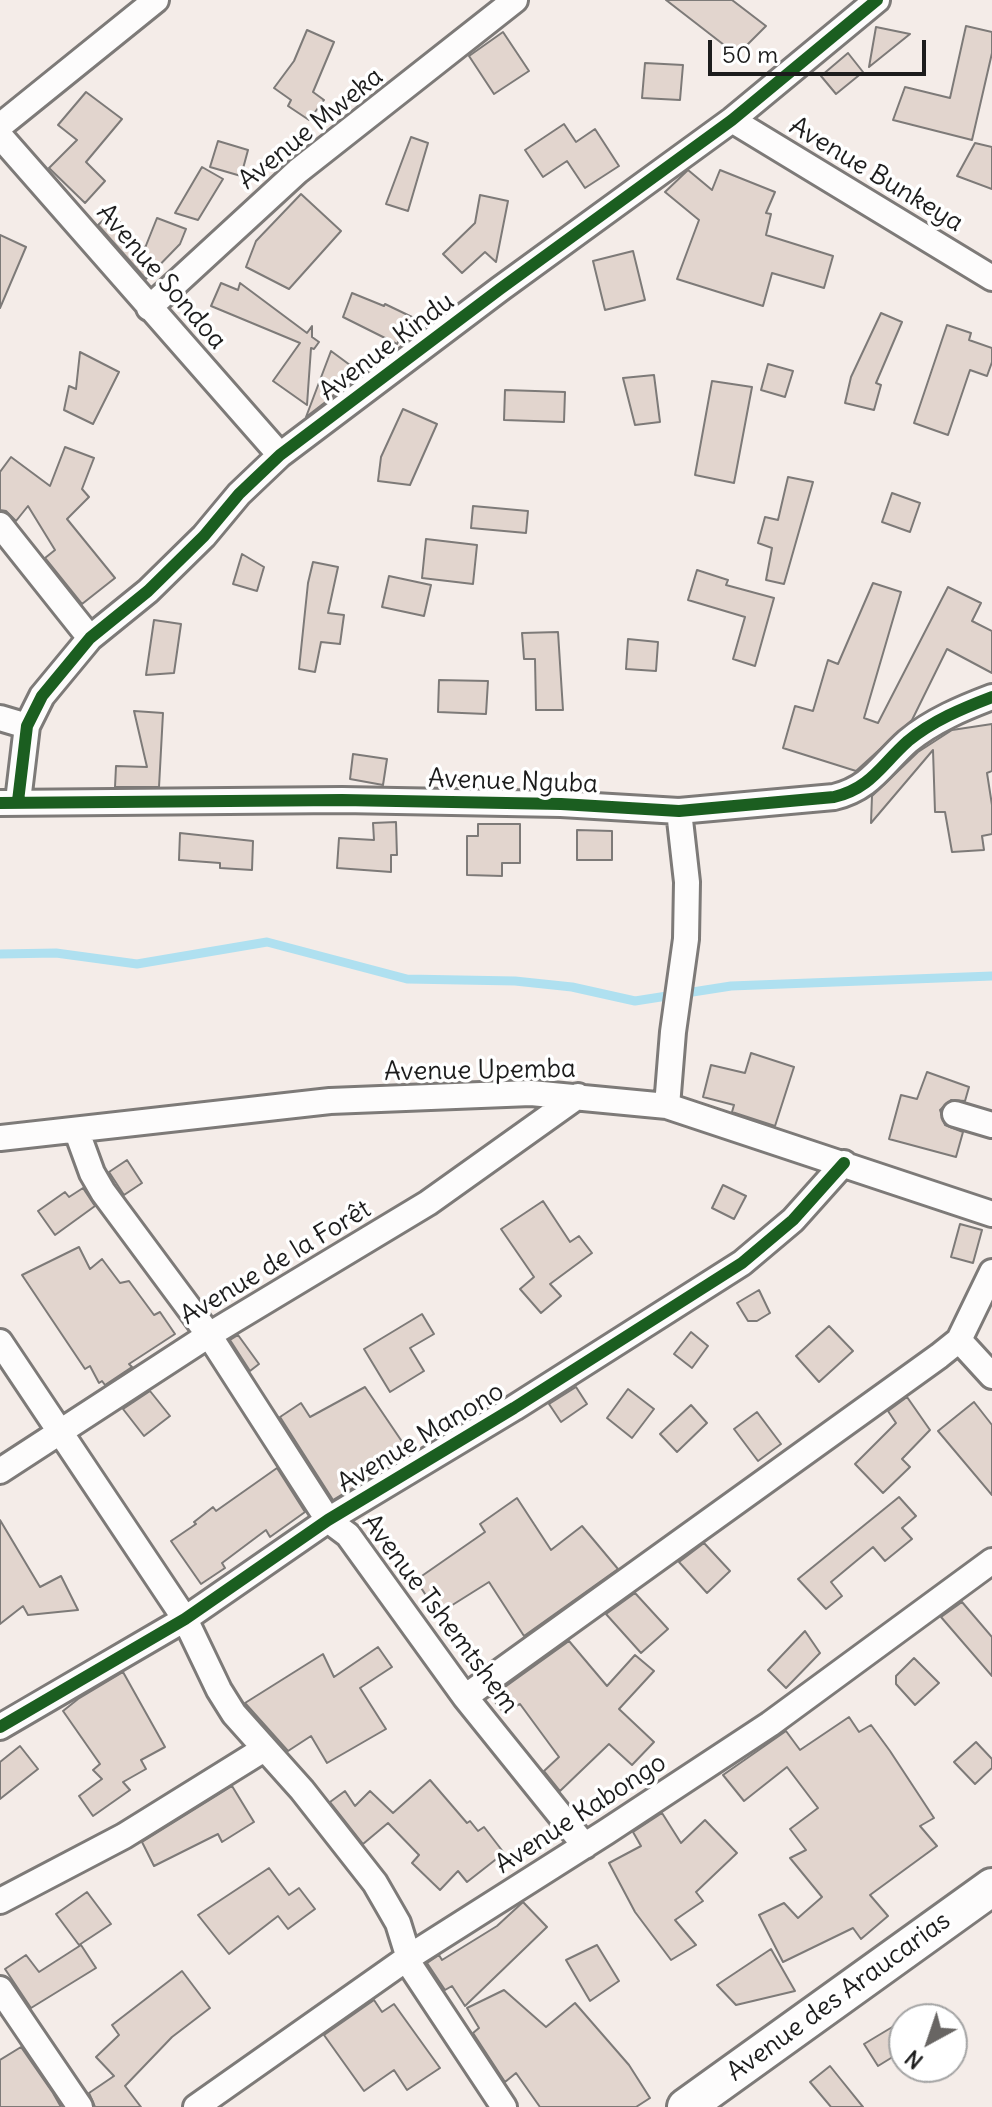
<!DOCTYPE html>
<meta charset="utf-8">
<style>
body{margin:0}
#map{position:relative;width:992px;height:2107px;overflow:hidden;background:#f4ece8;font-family:Delius,sans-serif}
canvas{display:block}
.north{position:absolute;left:888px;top:2003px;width:80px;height:80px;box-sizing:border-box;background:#fff;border:2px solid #a4a4a4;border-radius:50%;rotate:220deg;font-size:22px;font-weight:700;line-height:32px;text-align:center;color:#1c1c1c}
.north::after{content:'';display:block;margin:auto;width:28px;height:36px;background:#686563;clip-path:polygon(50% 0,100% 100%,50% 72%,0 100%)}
.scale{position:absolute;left:708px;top:40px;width:218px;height:36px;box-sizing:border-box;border:4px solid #1c1c1c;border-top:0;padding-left:10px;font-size:24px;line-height:28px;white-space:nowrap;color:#1c1c1c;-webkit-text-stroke:6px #fff;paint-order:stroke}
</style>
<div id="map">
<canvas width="992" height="2107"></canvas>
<div class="north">N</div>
<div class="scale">50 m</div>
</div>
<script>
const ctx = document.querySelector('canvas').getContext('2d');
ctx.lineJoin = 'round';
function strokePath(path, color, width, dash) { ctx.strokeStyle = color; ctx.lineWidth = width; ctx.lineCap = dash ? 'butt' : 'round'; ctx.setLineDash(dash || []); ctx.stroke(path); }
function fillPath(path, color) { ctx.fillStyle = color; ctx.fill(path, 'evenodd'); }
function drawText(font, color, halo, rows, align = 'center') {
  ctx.font = font + ' Delius,sans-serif'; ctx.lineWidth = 7; ctx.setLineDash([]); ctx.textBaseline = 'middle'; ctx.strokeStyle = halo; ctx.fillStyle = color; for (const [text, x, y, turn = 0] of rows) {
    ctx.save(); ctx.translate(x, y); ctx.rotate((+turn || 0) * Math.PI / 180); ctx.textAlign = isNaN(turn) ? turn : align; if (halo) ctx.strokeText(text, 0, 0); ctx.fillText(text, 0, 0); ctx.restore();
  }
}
strokePath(new Path2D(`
 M0,954L56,953L137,964L267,942L407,979L515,981L572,987L635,1001L731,986L992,976`), '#afe0f0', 9);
const building = new Path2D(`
 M666,0H732L766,26L737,55Z
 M966,26L992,32V53L972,140L893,120L905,87L950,98Z
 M876,27L910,34L869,67Z
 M307,30L334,42L313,92L324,100L309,120L288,106L291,100L274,88L294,61Z
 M503,32L529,71L494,94L469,56Z
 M848,53L863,72L836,94L821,76Z
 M645,63L683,65L680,100L642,98Z
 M86,92L122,119L86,162L105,181L85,203L49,168L77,140L58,125Z
 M564,124L576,142L595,129L619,166L585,188L567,161L543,177L525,150Z
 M411,137L428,143L408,211L386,204Z
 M218,141L248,150L241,176L210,167Z
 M975,143L992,147V189L957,176Z
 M202,167L223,179L198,220L175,213Z
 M688,170L712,190L720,170L775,192L766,213L771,214L766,235L833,256L824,288L772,273L763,306L677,279L699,220L665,192Z
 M301,194L341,231L289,289L246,267L256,241Z
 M480,195L508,201L496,262L485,252L462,273L443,254L475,223Z
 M111,213L145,248L157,218L186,229L180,244L146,279L98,225Z
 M0,235L26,247L0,308Z
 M633,251L645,300L605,310L593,261Z
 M221,283L238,290L240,283L307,333L312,326V337L319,342L314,349L311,348L307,405L273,381L300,343L211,306Z
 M352,293L384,306L385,304L412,317L397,344L343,317Z
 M881,313L902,322L876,383L881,385L874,410L845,403L851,377Z
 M947,325L971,333L969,340L992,348V362L987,376L970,370L948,435L914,423Z
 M331,351L354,368L332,397L306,417Z
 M80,352L119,372L93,424L64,410L69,386L76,389Z
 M768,364L793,371L785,397L761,390Z
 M654,375L660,422L635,425L623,378Z
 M712,381L752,387L734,483L695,475Z
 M505,390L565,392L564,422L504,420Z
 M403,409L437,424L410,485L378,481L381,457Z
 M65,447L94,458L82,489L89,497L67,519L115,578L82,604L45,558L55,550L28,506L16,521L6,511L0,510V472L11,457L50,486Z
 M788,477L813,482L784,584L766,580L772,548L758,543L765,517L778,520Z
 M892,493L920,503L910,532L882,522Z
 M473,506L528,511L526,533L471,528Z
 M426,539L477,545L473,584L422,578Z
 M242,554L264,567L257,591L233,584Z
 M313,562L338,567L328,613L344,615L340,644L321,642L315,672L299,669L308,583Z
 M697,570L728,580L726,585L774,598L755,666L733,659L745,617L688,600Z
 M389,576L431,585L424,616L382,607Z
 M873,583L901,592L864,718L878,723L948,587L981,603L972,621L992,631V673L947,649L912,720L856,771L783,748L795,706L813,711L828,660L838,664Z
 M154,620L181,624L174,673L146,675Z
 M558,632L563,710H536L535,659H524L522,633Z
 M628,639L658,642L656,671L626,669Z
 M439,680L488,681L486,714L438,712Z
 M134,711L163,713L159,787H115L116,766L147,767Z
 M992,724V771L987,773L992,805V834L982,836L984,850L952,852L945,812H935L933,750L871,823L872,796L918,752L952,730Z
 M353,754L387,759L383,785L350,779Z
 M396,822L397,855H391V872L337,868L339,838L374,840L373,823Z
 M478,824H520V863H502V876L467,875V836H478Z
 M577,830L612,831V860H577Z
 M180,833L253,841L252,870L220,868V863L179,860Z
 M751,1053L794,1067L775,1126L732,1112L734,1105L703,1097L711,1065L745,1073Z
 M927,1072L969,1087L965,1101L951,1100L940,1110L945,1125L963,1132L956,1157L889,1139L901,1095L917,1099Z
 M127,1160L142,1183L124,1195L109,1172Z
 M723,1185L746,1196L734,1219L712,1208Z
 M83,1188L95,1206L55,1235L38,1211L65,1192L69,1197Z
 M543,1201L570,1242L579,1236L592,1253L550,1284L561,1296L541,1313L520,1289L534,1277L501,1229Z
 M960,1224L982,1230L973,1263L951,1257Z
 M79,1247L90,1269L102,1259L120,1283L129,1281L154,1315L160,1312L175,1334L129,1364L132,1367L105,1385L102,1381L99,1383L90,1366L85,1369L22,1275Z
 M759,1290L770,1313L757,1321H748L737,1303Z
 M422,1314L434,1334L410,1348L424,1371L390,1392L364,1349Z
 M829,1326L853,1351L819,1382L796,1356Z
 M691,1332L708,1346L692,1368L674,1354Z
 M238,1335L259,1364L250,1371L230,1340Z
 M365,1387L405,1446L378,1464L382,1470L333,1500L280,1417L301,1403L310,1417Z
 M576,1387L587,1404L561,1422L549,1404Z
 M628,1389L654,1409L632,1438L607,1418Z
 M150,1391L170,1416L144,1436L123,1409Z
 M907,1397L930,1430L902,1459L910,1467L883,1493L855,1464L896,1423L888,1411Z
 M974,1402L992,1425V1495L938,1431Z
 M691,1405L707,1423L677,1452L660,1434Z
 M757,1412L781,1444L758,1461L734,1429Z
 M277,1468L305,1512L270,1537L266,1530L222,1563L225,1568L201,1584L171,1541L196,1524L194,1522L213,1507L216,1511Z
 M899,1497L916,1516L902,1528L912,1539L885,1561L873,1547L831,1582L842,1596L826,1609L798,1579Z
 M517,1498L551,1550L582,1526L618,1569L524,1636L489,1582L438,1614L416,1580L485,1532L480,1524Z
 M0,1520L40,1587L61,1576L78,1610L28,1615L23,1606L0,1624Z
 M704,1543L730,1571L707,1593L679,1562Z
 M635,1593L668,1629L641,1653L606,1614Z
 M962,1602L992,1637V1676L941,1617Z
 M805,1631L820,1653L786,1688L768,1670Z
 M569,1641L607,1686L635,1655L654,1671L619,1709L654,1742L632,1765L609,1744L560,1791L544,1771L559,1757L520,1704L503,1712L491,1697Z
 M378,1647L392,1667L360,1688L386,1729L327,1763L311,1736L288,1751L245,1703L323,1654L334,1677Z
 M914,1658L939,1683L915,1705L896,1684V1676Z
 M123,1672L165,1747L141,1760L146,1769L123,1782L130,1790L93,1816L79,1796L102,1779L93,1770L100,1764L63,1711L78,1699Z
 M849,1717L859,1732L871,1725L890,1751L934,1818L920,1826L937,1846L870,1895L888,1916L861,1939L853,1928L783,1962L759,1915L784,1903L798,1918L822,1897L790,1858L806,1850L790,1829L818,1808L787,1767L744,1801L723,1775L786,1731L800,1750Z
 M976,1742L992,1759V1768L975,1784L954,1762Z
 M20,1746L38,1769L0,1799V1762Z
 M430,1780L467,1823L470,1821L478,1831L484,1827L504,1853L467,1882L458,1871L440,1890L412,1863L419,1855L388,1823L363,1844L330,1802L345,1791L355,1806L370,1791L393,1813Z
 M232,1786L254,1822L222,1842L218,1834L154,1866L142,1842Z
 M662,1813L681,1843L705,1820L737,1853L696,1892L703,1901L675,1920L696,1945L671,1960L635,1912L609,1863L641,1846L633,1832Z
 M269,1868L289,1895L299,1888L315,1909L288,1929L278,1916L229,1954L198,1915Z
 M87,1892L111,1924L79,1945L56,1914Z
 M523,1902L547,1927L465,2006L452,1986L445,1990L427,1963L439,1955L442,1960L497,1926Z
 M81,1945L96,1968L31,2008L5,1969L26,1955L39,1972Z
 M597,1945L619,1981L590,2001L566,1960Z
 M771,1949L795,1991L736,2005L717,1985Z
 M182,1971L210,2008L172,2037L125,2086L141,2107H95L89,2093L114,2076L96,2057L119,2035L112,2025Z
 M504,1990L546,2027L575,2003L629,2065L650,2098L636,2107H540L516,2073L505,2082L473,2033L479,2028L467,2008Z
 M374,2000L382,2012L394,2004L440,2068L407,2090L394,2070L364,2091L324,2035Z
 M904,2020V2050L878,2066L864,2044Z
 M21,2047L53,2093L61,2107H0V2060Z
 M830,2066L838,2076L863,2107H831L810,2082Z`);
fillPath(building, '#e2d5ce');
strokePath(building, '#7d7a78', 2);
const street = new Path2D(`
 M732,120L992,278
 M0,126L156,0
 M0,136L280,455
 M149,308L298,171L515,0
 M0,525L90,638
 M0,718L27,726
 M18,801L27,726L42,696L90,638L148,591L204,536L239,494L280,455L500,289L732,120L877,0
 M0,803L342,800L561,804L679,811L834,797C871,788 881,765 908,741C932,721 963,708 992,697
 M667,1106L673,1032L686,939L687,882L679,811
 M955,1114L992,1125
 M77,1132L92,1173L103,1192L209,1335L328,1520L348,1535L465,1697L585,1846
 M0,1138L330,1101L531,1093L667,1106L992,1214
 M959,1340L992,1376
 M0,1342L185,1619L219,1690L234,1714L302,1790L375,1883L398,1923L412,1968L504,2107
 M0,1471L209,1335L428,1203L578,1096
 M465,1697L939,1356L959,1340L992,1272
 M0,1727L185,1619L328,1520L514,1408L742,1263L793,1220L844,1163
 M0,1901L124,1836L264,1749
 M0,1989L80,2107
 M196,2107L409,1957L606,1832L770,1724L992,1561`);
const secondary = new Path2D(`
 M686,2107L992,1887`);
strokePath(street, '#7d7a78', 30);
strokePath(secondary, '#7d7a78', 42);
strokePath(street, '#fdfcfc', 24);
strokePath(secondary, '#fdfcfc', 36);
strokePath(new Path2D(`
 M18,801L27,726L42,696L90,638L148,591L204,536L239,494L280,455L500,289L732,120L877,0
 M0,803L342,800L561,804L679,811L834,797C871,788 881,765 908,741C932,721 963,708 992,697
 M0,1727L185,1619L328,1520L514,1408L742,1263L793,1220L844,1163`), '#1b5e20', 12);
drawText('26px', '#1c1c1c', '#fff', [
 ["Avenue Mweka",311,129,-39],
 ["Avenue Bunkeya",876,175,31],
 ["Avenue Sondoa",161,277,49],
 ["Avenue Kindu",387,347,-37],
 ["Avenue Nguba",513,782,2],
 ["Avenue Upemba",480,1071,-1],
 ["Avenue de la Forêt",276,1263,-31],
 ["Avenue Manono",421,1438,-31],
 ["Avenue Tshemtshem",440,1614,53],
 ["Avenue Kabongo",581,1814,-33],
 ["Avenue des Araucarias",839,1997,-36]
]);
</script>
